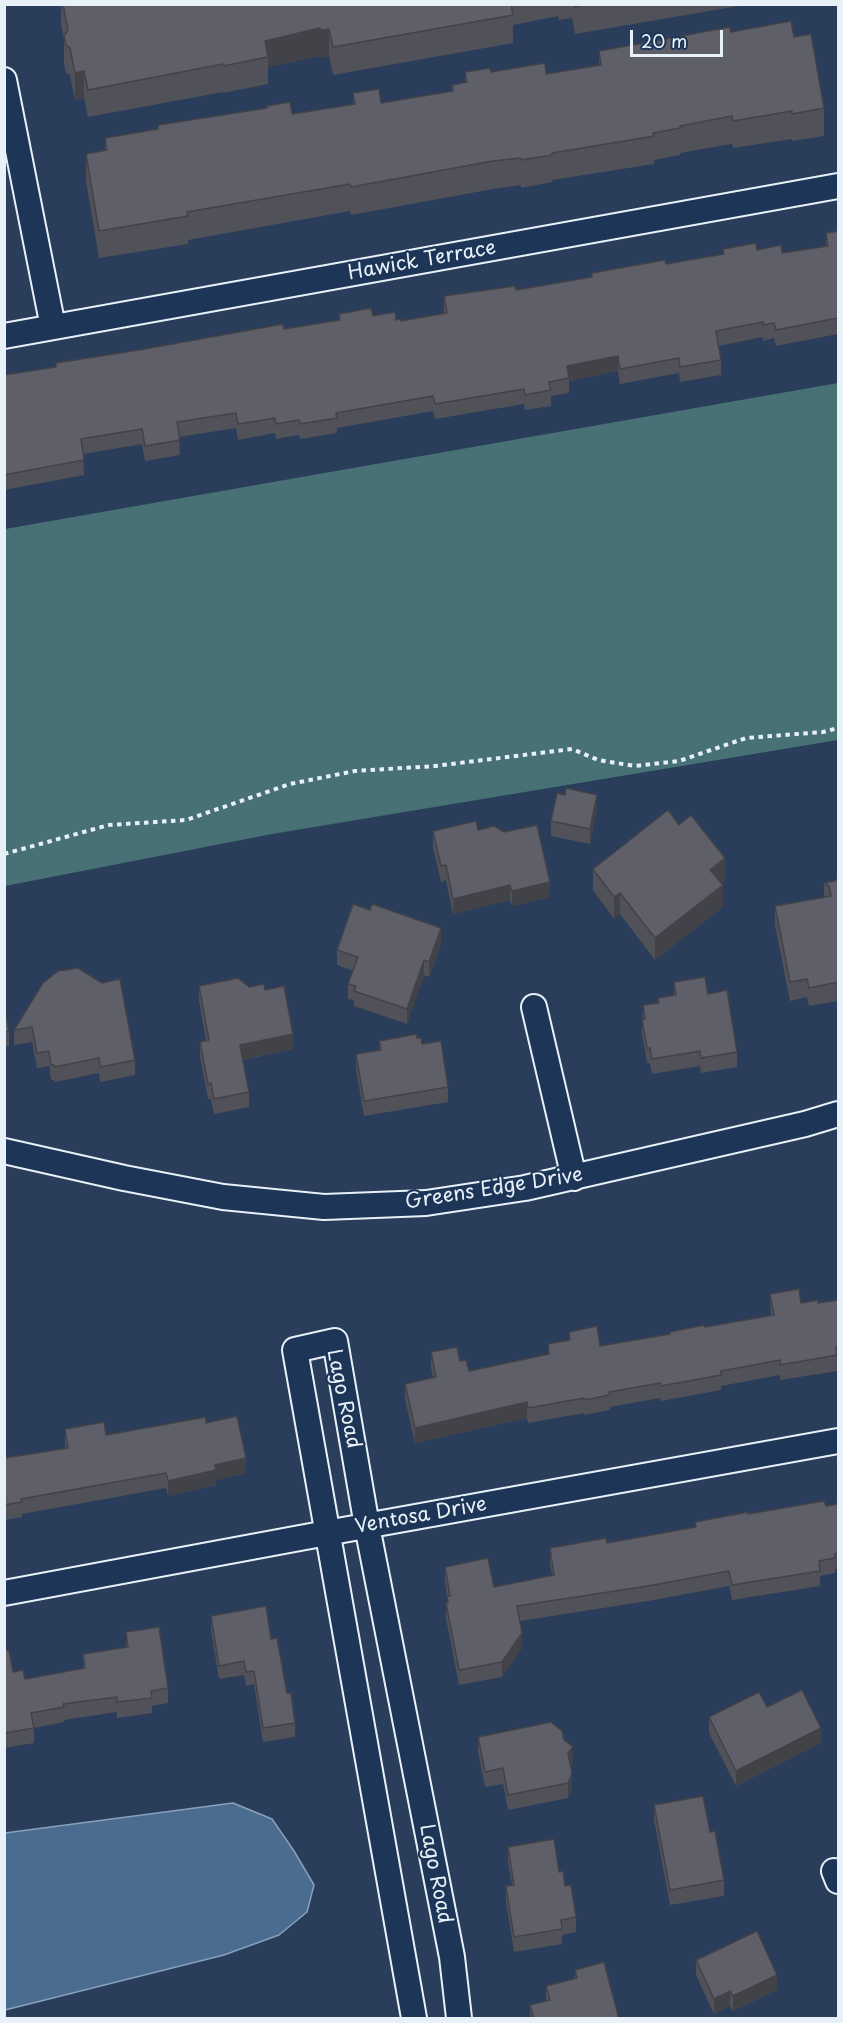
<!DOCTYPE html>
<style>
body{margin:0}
#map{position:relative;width:843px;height:2023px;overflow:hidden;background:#2a3d5a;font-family:"Playpen Sans",sans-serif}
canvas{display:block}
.frame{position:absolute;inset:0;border:6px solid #e8f1f8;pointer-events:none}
.scale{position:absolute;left:630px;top:30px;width:93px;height:27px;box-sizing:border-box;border:3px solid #e8f1f8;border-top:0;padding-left:8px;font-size:18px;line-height:21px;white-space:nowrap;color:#e8f1f8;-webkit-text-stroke:4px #1d3557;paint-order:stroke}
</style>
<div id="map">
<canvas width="843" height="2023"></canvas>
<div class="frame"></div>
<div class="scale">20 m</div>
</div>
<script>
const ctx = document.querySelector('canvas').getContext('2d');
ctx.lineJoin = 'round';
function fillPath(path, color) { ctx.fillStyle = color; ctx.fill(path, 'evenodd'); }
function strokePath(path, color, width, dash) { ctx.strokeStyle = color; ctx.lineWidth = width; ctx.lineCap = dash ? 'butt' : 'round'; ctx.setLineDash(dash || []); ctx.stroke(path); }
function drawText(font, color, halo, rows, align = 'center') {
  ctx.font = font + ' "Playpen Sans",sans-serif'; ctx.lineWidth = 4.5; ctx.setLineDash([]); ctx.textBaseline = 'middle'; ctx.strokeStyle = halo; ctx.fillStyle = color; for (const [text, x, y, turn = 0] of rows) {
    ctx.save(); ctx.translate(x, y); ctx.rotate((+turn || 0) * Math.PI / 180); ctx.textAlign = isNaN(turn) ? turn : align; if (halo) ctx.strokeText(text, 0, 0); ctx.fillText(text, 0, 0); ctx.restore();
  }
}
fillPath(new Path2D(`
 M838,383V740L272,834L5,886V529Z`), '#487176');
const water = new Path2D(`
 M233,1803L272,1819L294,1851L314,1885L307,1912L279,1935L224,1955L5,2010V1833Z`);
fillPath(water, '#4b6c91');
strokePath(water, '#8aa1ba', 1.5);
const street = new Path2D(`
 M4,80L53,327
 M4,336L838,186
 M534,1007L574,1178
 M4,1151L124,1178L223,1197L324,1207L426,1203L525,1188L805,1124L838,1114
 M4,1593L343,1530L838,1441
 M834,1871L838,1881
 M414,2018L295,1350L335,1341L367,1526L452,1957L459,2018`);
strokePath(street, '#e8f1f8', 28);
strokePath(new Path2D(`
 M4,854L109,825L186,820L290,784L355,771L435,766L572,749L598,760L635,766L679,761L746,738L823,732L838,728`), '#e8f1f8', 4, [4.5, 4.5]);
strokePath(street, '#1d3557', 24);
fillPath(new Path2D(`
 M61,4H750L575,34L572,18L559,20L558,16L513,25V43L333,75L329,56L320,58V56L268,67V84L223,93V92L88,117L84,98L75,100L70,75L66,73L64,64V39L61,24Z
 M731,32L794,37L824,108V136L792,141V139L733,148L732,144L680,153V155L654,160V164L552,180V182L521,188V185L493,189L351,215L350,211L188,240V244L99,258L86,181V154L105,151V138L158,129V125L292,114L353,104V93L381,103L452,91V85L465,83V72H491L546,74L599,65V51Z
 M838,231V334L776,346L774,338L763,341V337L718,346L721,360V375L680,382L679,373L620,384L618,371L569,381V393L551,396V406L525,410L524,404L435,419L433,411L337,428V433L300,439L299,435L276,439L275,433L238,440L236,428L179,437L180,455L145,461L142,444L83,454L84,475L4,490V375L56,367V363L284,329L339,320V314L373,316L401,321L444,313V296L516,290L592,277V273L666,264L723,254V249L757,250L782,253L826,246V233Z
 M565,795L597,810L590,844L551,836V821Z
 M679,825L725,880L721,883L723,907L655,960L620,914L614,919L593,890V869Z
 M478,830L550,897L512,906L510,900L453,914L446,880L441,882L433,847V831Z
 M838,880V1001L809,1006L807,997L790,1001L775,925V906L824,897V883Z
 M441,944L429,977L424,975L407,1024L354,1006V1000L348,999V984L353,971L337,965V950Z
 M674,982L708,994L737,1052V1067L701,1073L700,1066L652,1074L650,1063H647L642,1034L643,1005L658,1003V998L674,996Z
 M43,983L135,1060V1075L100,1082L99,1073L55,1082L54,1080H51L49,1066L37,1068L32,1042L14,1045V1030Z
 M199,986L249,987L265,990L293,1049L243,1060L249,1092V1107L214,1114L211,1099H208L200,1057V1042L206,1040L199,1001Z
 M4,1005L9,1031V1046L4,1047Z
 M417,1038L448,1087V1102L364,1116L356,1069V1054L379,1050V1041Z
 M770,1294L801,1303H818L838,1300V1362H837V1371L780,1380V1375L721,1386V1390L661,1401L660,1398L610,1407V1410L584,1415V1413L528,1423L527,1418L415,1443L405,1399V1384L433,1378L431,1367V1352L460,1361L469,1371L548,1354V1344L569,1340V1332L600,1346L771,1315Z
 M206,1423L246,1473L216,1480V1485L168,1496L166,1488L22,1514V1517L4,1520V1458L65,1448V1429L106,1435Z
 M838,1504V1568L835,1569V1573L820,1576V1586L732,1600L729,1586L648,1601L520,1621L522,1648L502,1677L459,1685L446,1618V1603H447V1596L445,1582V1567L494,1587L552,1575L550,1563V1548L607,1543L695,1528V1522L748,1514Z
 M211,1616L271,1639L295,1723V1737L263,1742L254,1684L246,1686L244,1675L219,1679L211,1630Z
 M126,1632L168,1688V1703L152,1706V1713L117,1718V1712L64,1720V1722L34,1728V1743L4,1748V1651L13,1672L25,1679L83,1669V1654L126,1647Z
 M767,1707L821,1743L736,1786L709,1733V1717Z
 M478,1737L564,1740L573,1762L571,1765L572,1788L568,1798L508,1810L503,1784L485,1787L478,1752Z
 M654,1805L710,1832L724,1880V1896L670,1905L654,1820Z
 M508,1847L559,1872L576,1917V1932L562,1935V1944L514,1952L506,1901V1886L512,1885L508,1862Z
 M696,1960L777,1990L733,2011L730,2006L714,2014L696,1975Z
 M575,1970L619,2019H530V2005L546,2001V1986L575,1978Z`), '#515259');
fillPath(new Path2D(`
 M320,28V56L268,67V57L265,41Z
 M329,29V56L320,58V30Z
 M84,71V98L75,100V73Z
 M618,356V371L569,381L567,366Z
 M597,795V810L590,844V829Z
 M725,858V880L710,891V870Z
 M550,882V897L512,906V891Z
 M510,885V900L453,914V899Z
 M723,885V907L655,960V938Z
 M620,893V914L614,919V897Z
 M441,928V944L429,977V962Z
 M424,960V975L407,1024V1009Z
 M293,1034V1049L240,1060V1045Z
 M527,1402V1418L415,1443V1428Z
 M246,1458V1473L216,1480V1485L168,1496V1481L215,1465Z
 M522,1633V1648L502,1677V1662Z
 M821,1728V1743L736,1786V1771Z
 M573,1747V1762L568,1768V1753Z
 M572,1773V1788L568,1798V1783Z
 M777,1975V1990L733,2011V1996Z
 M730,1991V2006L714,2014V1999Z`), '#424249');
const building = new Path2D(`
 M63,4H511L513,15L333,47L329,29L320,30V28L265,41L268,57L223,66V64L88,90L84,71L75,73L70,48L66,45L64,36L68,30Z
 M574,4H590L575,7Z
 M791,21L794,37L811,34L824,108L792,114V111L733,121L732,116L680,126V128L653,133L654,136L552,153V155L521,160V158L493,161L351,187L350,184L187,212L188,216L99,231L86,154L107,150L105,138L158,129V125L267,108V106L290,102L292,114L355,104L353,93L379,89L381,103L453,91L452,85L467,82L465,72L490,68L491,72L545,63L546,74L601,65L599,51L730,27L731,32Z
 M838,231V318L776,330L774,323L763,325V322L716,331L721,360L680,367L679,358L620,369L618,356L567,366L569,378L549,382L551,390L525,395L524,389L435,404L433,396L336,413L337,418L300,424L299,420L276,424L275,418L238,424L236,413L177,422L180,440L145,446L142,429L81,439L84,460L4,475V375L56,367V363L139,350L283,324L284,329L340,320L339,314L371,308L373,316L395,312L396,320L401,319V321L447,313L444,296L515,286L516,290L592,277V273L665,260L666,264L724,254L723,249L756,243L757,250L781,245L782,253L828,246L826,233Z
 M566,788L597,795L590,829L551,821L557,793L565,795Z
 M668,810L679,825L691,815L725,858L710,870L723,885L655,938L620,893L614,897L593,869Z
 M476,821L478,830L494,826L504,832L537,825L550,882L512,891L510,885L453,899L446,865L441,866L433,831Z
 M838,880V982L809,988L807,979L790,982L775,906L831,896L829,886L824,883Z
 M353,904L370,910L372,904L441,928L429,962L424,960L407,1009L354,991L356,986L348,984L358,957L337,950Z
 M78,968L102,983L120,979L135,1060L100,1067L99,1058L55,1067L54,1065H51L49,1051L37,1053L32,1027L14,1030L43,983L58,971Z
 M705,977L708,994L727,990L737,1052L701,1058L700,1051L652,1059L650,1048H647L642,1019H645L643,1005L659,1003L658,998L676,995L674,982Z
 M238,978L249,987L264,984L265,990L284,986L293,1034L240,1045L249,1092L214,1099L211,1083L208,1084L200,1042L209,1040L199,986Z
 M4,1005L9,1031L4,1032Z
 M417,1034V1038H421L422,1044L441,1041L448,1087L364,1101L356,1054L381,1050L379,1041Z
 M799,1289L801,1303L818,1300V1303L838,1300V1347H836L837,1355L780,1365V1360L721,1371V1375L661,1386L660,1383L609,1392L610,1395L584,1400V1398L528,1408L527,1402L415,1428L405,1384L436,1377L431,1352L457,1347L460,1361L466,1360L469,1371L549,1354L548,1344L570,1340L569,1332L597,1326L600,1346L670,1334V1332L704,1325L705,1327L774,1315L770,1294Z
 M237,1416L246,1458L215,1465L216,1470L168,1481L166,1473L21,1499L22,1502L4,1505V1458L68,1448L65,1429L104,1422L106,1435L206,1417V1423Z
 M824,1501L826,1506L838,1504V1553L835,1554V1558L819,1561L820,1571L732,1585L729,1571L648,1586L517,1606L522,1633L502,1662L459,1670L446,1603H448L447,1596H450L445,1567L488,1558L494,1587L554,1575L550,1548L606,1538L607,1543L696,1527L695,1522L748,1512V1514Z
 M266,1606L271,1639L277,1638L287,1693H291L295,1723L263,1728L254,1671L246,1672L244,1661L219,1666L211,1616Z
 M159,1627L168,1688L151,1691L152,1698L117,1702V1697L63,1704L64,1707L31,1713L34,1728L4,1733V1651L9,1650L13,1672L23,1670L25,1679L85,1668L83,1654L128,1647L126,1632Z
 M802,1690L821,1728L736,1771L709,1717L759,1692L767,1707Z
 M551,1722L562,1731L564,1740L573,1747L568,1753L572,1773L568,1783L508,1795L503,1768L485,1772L478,1737Z
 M703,1796L710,1832L715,1831L724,1880L670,1890L654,1805Z
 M554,1839L559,1872L563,1871L565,1886L571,1885L576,1917L561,1920L562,1929L514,1937L506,1886L514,1885L508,1847Z
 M757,1931L777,1975L733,1996L730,1991L714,1999L696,1960Z
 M604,1962L619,2019H534L530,2005L550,2000L546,1986L577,1978L575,1970Z`);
fillPath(building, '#5e5f68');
strokePath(building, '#424249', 1.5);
drawText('20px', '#e8f1f8', '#1d3557', [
 ["Hawick Terrace",422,261,-10],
 ["Greens Edge Drive",494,1189,-9],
 ["Lago Road",343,1399,78],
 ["Ventosa Drive",421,1516,-10],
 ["Lago Road",435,1874,79]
]);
</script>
